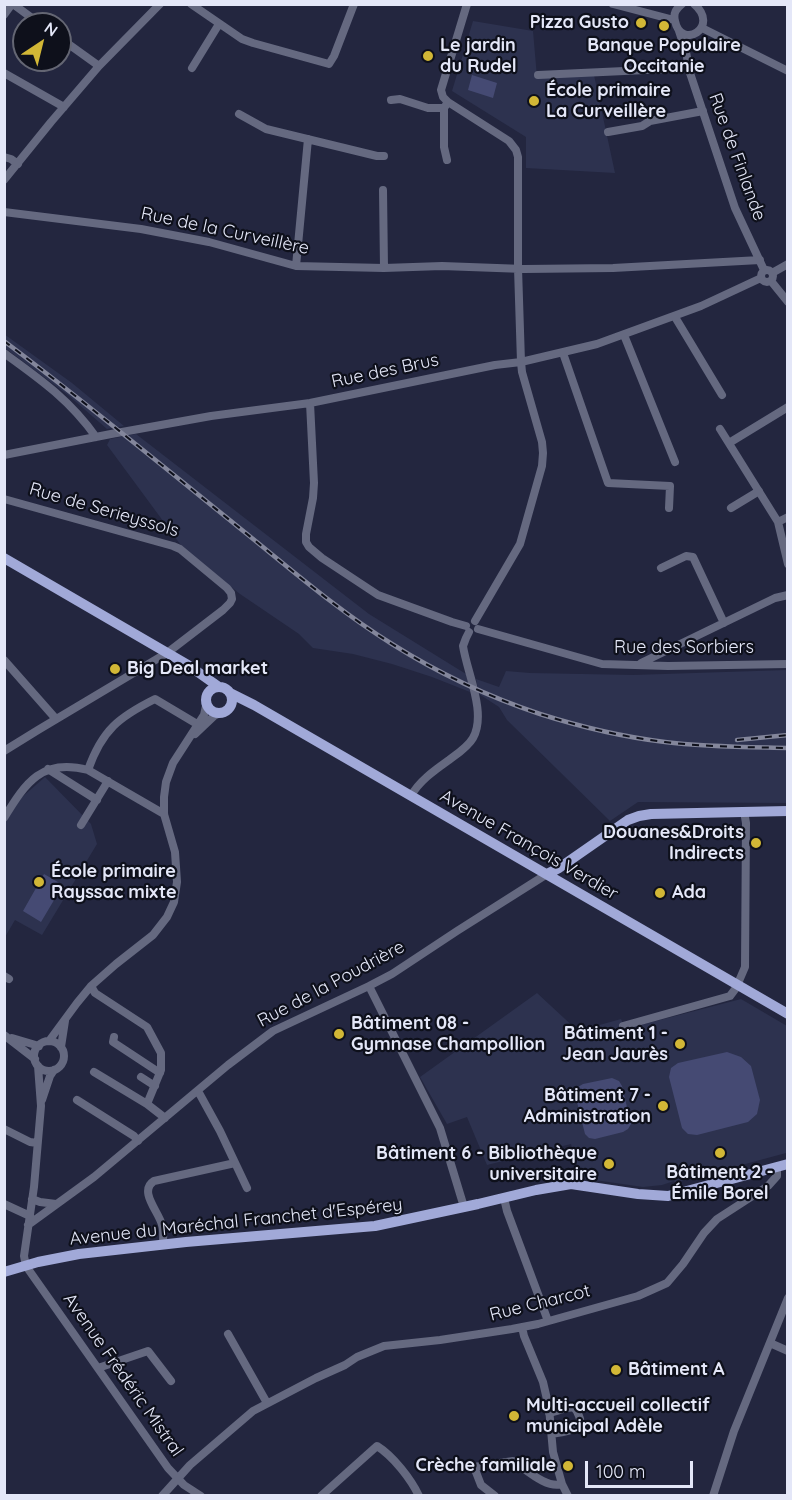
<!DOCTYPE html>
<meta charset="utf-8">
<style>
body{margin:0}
#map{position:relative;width:792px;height:1500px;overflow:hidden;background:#23263f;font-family:Quicksand,sans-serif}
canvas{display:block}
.frame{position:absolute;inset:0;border:6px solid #e4e7f8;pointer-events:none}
.north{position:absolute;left:12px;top:12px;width:60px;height:60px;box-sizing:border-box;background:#0e101b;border:2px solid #646673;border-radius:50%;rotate:35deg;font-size:16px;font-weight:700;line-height:24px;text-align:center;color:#e4e7f8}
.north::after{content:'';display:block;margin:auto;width:21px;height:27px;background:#d2b736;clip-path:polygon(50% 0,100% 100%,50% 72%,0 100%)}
.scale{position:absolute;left:585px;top:1461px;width:108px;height:27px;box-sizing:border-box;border:3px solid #e4e7f8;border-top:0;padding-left:8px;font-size:18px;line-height:21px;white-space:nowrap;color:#e4e7f8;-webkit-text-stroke:4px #0e101b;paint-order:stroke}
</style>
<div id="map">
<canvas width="792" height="1500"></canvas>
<div class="frame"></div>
<div class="north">N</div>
<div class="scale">100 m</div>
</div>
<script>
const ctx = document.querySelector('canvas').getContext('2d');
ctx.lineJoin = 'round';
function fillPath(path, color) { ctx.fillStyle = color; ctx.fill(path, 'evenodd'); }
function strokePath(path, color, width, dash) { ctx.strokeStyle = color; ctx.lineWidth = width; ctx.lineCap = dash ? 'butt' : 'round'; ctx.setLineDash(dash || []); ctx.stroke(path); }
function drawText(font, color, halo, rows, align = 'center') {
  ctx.font = font + ' Quicksand,sans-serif'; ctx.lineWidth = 4.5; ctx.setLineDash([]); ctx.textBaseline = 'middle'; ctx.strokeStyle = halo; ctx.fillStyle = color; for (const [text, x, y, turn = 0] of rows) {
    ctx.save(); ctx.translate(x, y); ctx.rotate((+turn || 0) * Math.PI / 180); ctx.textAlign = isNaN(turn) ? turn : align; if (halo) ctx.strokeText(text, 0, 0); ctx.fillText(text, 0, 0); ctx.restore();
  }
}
fillPath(new Path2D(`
 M473,21L533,31L537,77L594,75L615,173L526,168V137L452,91Z
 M4,334L72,383L124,426L107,429L68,395L5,348Z
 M136,434L369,614L466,674L470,692L432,677L392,664L353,654L313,648L299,634L240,594L183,548L107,445L110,439Z
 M787,670V803L638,802L610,821L507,720L499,707L479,694L476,679L499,687L506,671L530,673L633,675Z
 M45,777L91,824L97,844L42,935L15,920L5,937V812Z
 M537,993L578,1031L621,1019L625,1029L741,999L787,1026V1151L786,1153L675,1183L674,1181L662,1185L643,1187L581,1178L571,1144L487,1165L467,1117L447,1124L420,1077Z`), '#2d324f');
fillPath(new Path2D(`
 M472,75L497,83L493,98L468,90Z
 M44,874L63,885L41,922L23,911Z
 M727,1052L741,1057L751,1066L760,1100L757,1114L748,1122L697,1135L688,1134L682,1128L669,1077L671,1068L678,1063Z
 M612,1078L619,1081L622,1086L631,1124L628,1129L623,1132L595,1139L589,1138L585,1134L575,1094L578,1087L583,1084Z`), '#454a73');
strokePath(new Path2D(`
 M13,4L40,24
 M191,4L242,39L253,43L329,64L334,56L354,4
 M467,4L441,90L443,97L448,102L509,141L516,150L518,157V268L521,362L522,372L542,442L543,453L542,466L520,544L475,621
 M613,4L674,20
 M682,4C676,9 673,13 675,21C681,51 721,27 694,4
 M4,15L12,4
 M702,28L788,71
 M679,31L686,52L690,73L735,208L764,270
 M60,38L99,66
 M192,68L219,24
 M4,73L64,107
 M538,75L689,68
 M391,100L400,99L428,108H444L448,102
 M444,108V147L447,160
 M239,114L266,129L377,156H384
 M608,132L642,126L650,121L703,111
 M4,157L11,159L18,164
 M4,180L51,122L99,66L160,4
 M383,190L384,268
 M4,212L141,229L209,242L296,266L384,268L442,266L524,269L613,268L760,260
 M296,266L308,139
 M761 276a6 6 0 1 1 12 0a6 6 0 1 1-12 0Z
 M772,273L788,264
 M771,281L788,302
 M675,317L722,395
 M624,335L675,462
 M4,353C40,379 70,400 96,437
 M563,353L608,483L670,486L669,508
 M310,403L314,483L313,498L306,534V542L309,547L322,558L378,595L452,622L466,626
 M720,429L778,522L788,564
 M729,443L788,407
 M4,455L111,434L211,416L310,403L495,365L521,362L597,344L701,306L761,278
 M4,499L173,546L180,549L227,588L231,593L232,599L230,603L223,610L167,653L38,730L4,751
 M731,508L759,491
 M778,522L788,517
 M661,568L686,556L693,557L724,623
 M478,629L602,664L668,666L788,664
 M4,660L56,719
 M641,663L775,598L788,595
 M195,734L214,716L222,712
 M48,769L97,800
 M411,796C419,781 435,770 449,760C457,754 468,747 473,738C487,713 467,673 463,646L466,638L469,632
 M164,814L88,770C102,730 119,717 155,699L197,724
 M4,818C26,782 42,758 88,770
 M81,825L108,781
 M4,976L9,979
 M91,986L95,993L147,1027L161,1053V1070L147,1104L165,1118
 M369,986L440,1128L464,1207
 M623,1026L730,996L736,988L745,967L746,823L744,811
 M4,1035L35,1059
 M114,1037L113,1042L160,1073
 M12,1038L39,1046
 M49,1041L77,1003L91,986L116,964L153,935L167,917L174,902L177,882L175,852L164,814V797L166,782L173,763L204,715L207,701
 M34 1056a15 15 0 1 1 30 0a15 15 0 1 1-30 0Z
 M61,1047L65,1021
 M38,1066L41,1106L34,1187L24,1256L26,1266L168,1468L184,1485L201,1496
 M94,1072L147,1104
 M141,1077L155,1086
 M198,1091L220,1131L247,1188
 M42,1100L50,1076L54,1070
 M77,1100L134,1136L138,1141
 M4,1129L30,1142L37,1143
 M504,1198L507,1211L548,1321
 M32,1199L40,1202L56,1204
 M4,1204L30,1216
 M28,1225L94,1177L228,1065L273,1031L369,986L392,974L457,931L547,874
 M163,1245C163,1238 164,1231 162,1225C159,1212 138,1191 154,1181L235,1163
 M522,1327L524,1336L543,1382L549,1408L553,1452L562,1484L568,1496
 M228,1334L267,1403
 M770,1343L788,1351
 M98,1368L148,1351L171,1381
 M549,1413C555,1412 569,1406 574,1408C577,1410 578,1413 579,1416C586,1431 562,1432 552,1434
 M162,1496L190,1465L253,1411L316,1378L345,1365L357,1357L384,1346L440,1340L512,1329L538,1324L638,1296L667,1283L683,1264L704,1233L717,1219L768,1186L777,1176V1168
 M321,1496L377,1446C393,1456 411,1479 419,1496
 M495,1496L481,1485L474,1467L513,1461C526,1469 546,1489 562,1484
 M713,1496L734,1431L788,1298`), '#656980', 8);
strokePath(new Path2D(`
 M4,558L188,665L219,687
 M206 700a13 13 0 1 1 26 0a13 13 0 1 1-26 0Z
 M230,693L254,705L788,1014
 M547,874L559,868L628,820L639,816L651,814L788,811
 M4,1272L38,1262L79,1254L186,1242L375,1226L478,1204L536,1190L571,1184L638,1194L668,1196L788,1164`), '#a1a9d8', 10);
const rail = new Path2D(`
 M4,341C84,401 160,464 237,526C287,566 337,610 392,644C438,673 489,697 540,714C581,727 623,737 665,742C705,747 746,747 788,748
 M737,740L788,735`);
strokePath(rail, '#83869b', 4.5);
strokePath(rail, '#0e101b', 2, [7]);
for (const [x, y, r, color] of [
 [641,23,6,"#d2b736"],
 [664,26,6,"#d2b736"],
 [428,56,6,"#d2b736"],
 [534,101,6,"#d2b736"],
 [115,669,6,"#d2b736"],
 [756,843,6,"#d2b736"],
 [39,882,6,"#d2b736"],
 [660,893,6,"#d2b736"],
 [339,1034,6,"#d2b736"],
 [680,1044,6,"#d2b736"],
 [663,1106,6,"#d2b736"],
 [720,1153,6,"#d2b736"],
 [609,1164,6,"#d2b736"],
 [616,1370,6,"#d2b736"],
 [514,1416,6,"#d2b736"],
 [568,1466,6,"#d2b736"]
]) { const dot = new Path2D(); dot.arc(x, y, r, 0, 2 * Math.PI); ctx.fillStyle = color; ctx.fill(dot); strokePath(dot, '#0e101b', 2); }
drawText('bold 18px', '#e4e7f8', '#0e101b', [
 ["Pizza Gusto",629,23,"right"],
 ["Le jardin",440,46],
 ["du Rudel",440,67],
 ["Banque Populaire",664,46,"center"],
 ["Occitanie",664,67,"center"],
 ["École primaire",546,91],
 ["La Curveillère",546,112],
 ["Big Deal market",127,669],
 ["Douanes&Droits",744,833,"right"],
 ["Indirects",744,854,"right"],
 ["École primaire",51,872],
 ["Rayssac mixte",51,893],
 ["Ada",672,893],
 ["Bâtiment 08 -",351,1024],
 ["Gymnase Champollion",351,1045],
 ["Bâtiment 1 -",668,1034,"right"],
 ["Jean Jaurès",668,1055,"right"],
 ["Bâtiment 7 -",651,1096,"right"],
 ["Administration",651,1117,"right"],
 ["Bâtiment 6 - Bibliothèque",597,1154,"right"],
 ["universitaire",597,1175,"right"],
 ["Bâtiment 2 -",720,1173,"center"],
 ["Émile Borel",720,1194,"center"],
 ["Bâtiment A",628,1370],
 ["Multi-accueil collectif",526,1406],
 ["municipal Adèle",526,1427],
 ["Crèche familiale",556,1466,"right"]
], 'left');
drawText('18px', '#e4e7f8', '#0e101b', [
 ["Rue de Finlande",737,157,70],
 ["Rue de la Curveillère",225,231,12],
 ["Rue des Brus",385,371,-12],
 ["Rue de Serieyssols",104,510,16],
 ["Rue des Sorbiers",684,648],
 ["Avenue François Verdier",529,845,30],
 ["Rue de la Poudrière",331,984,-28],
 ["Avenue du Maréchal Franchet d'Espérey",236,1222,-6],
 ["Rue Charcot",540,1303,-14],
 ["Avenue Frédéric Mistral",123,1375,55]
]);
</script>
